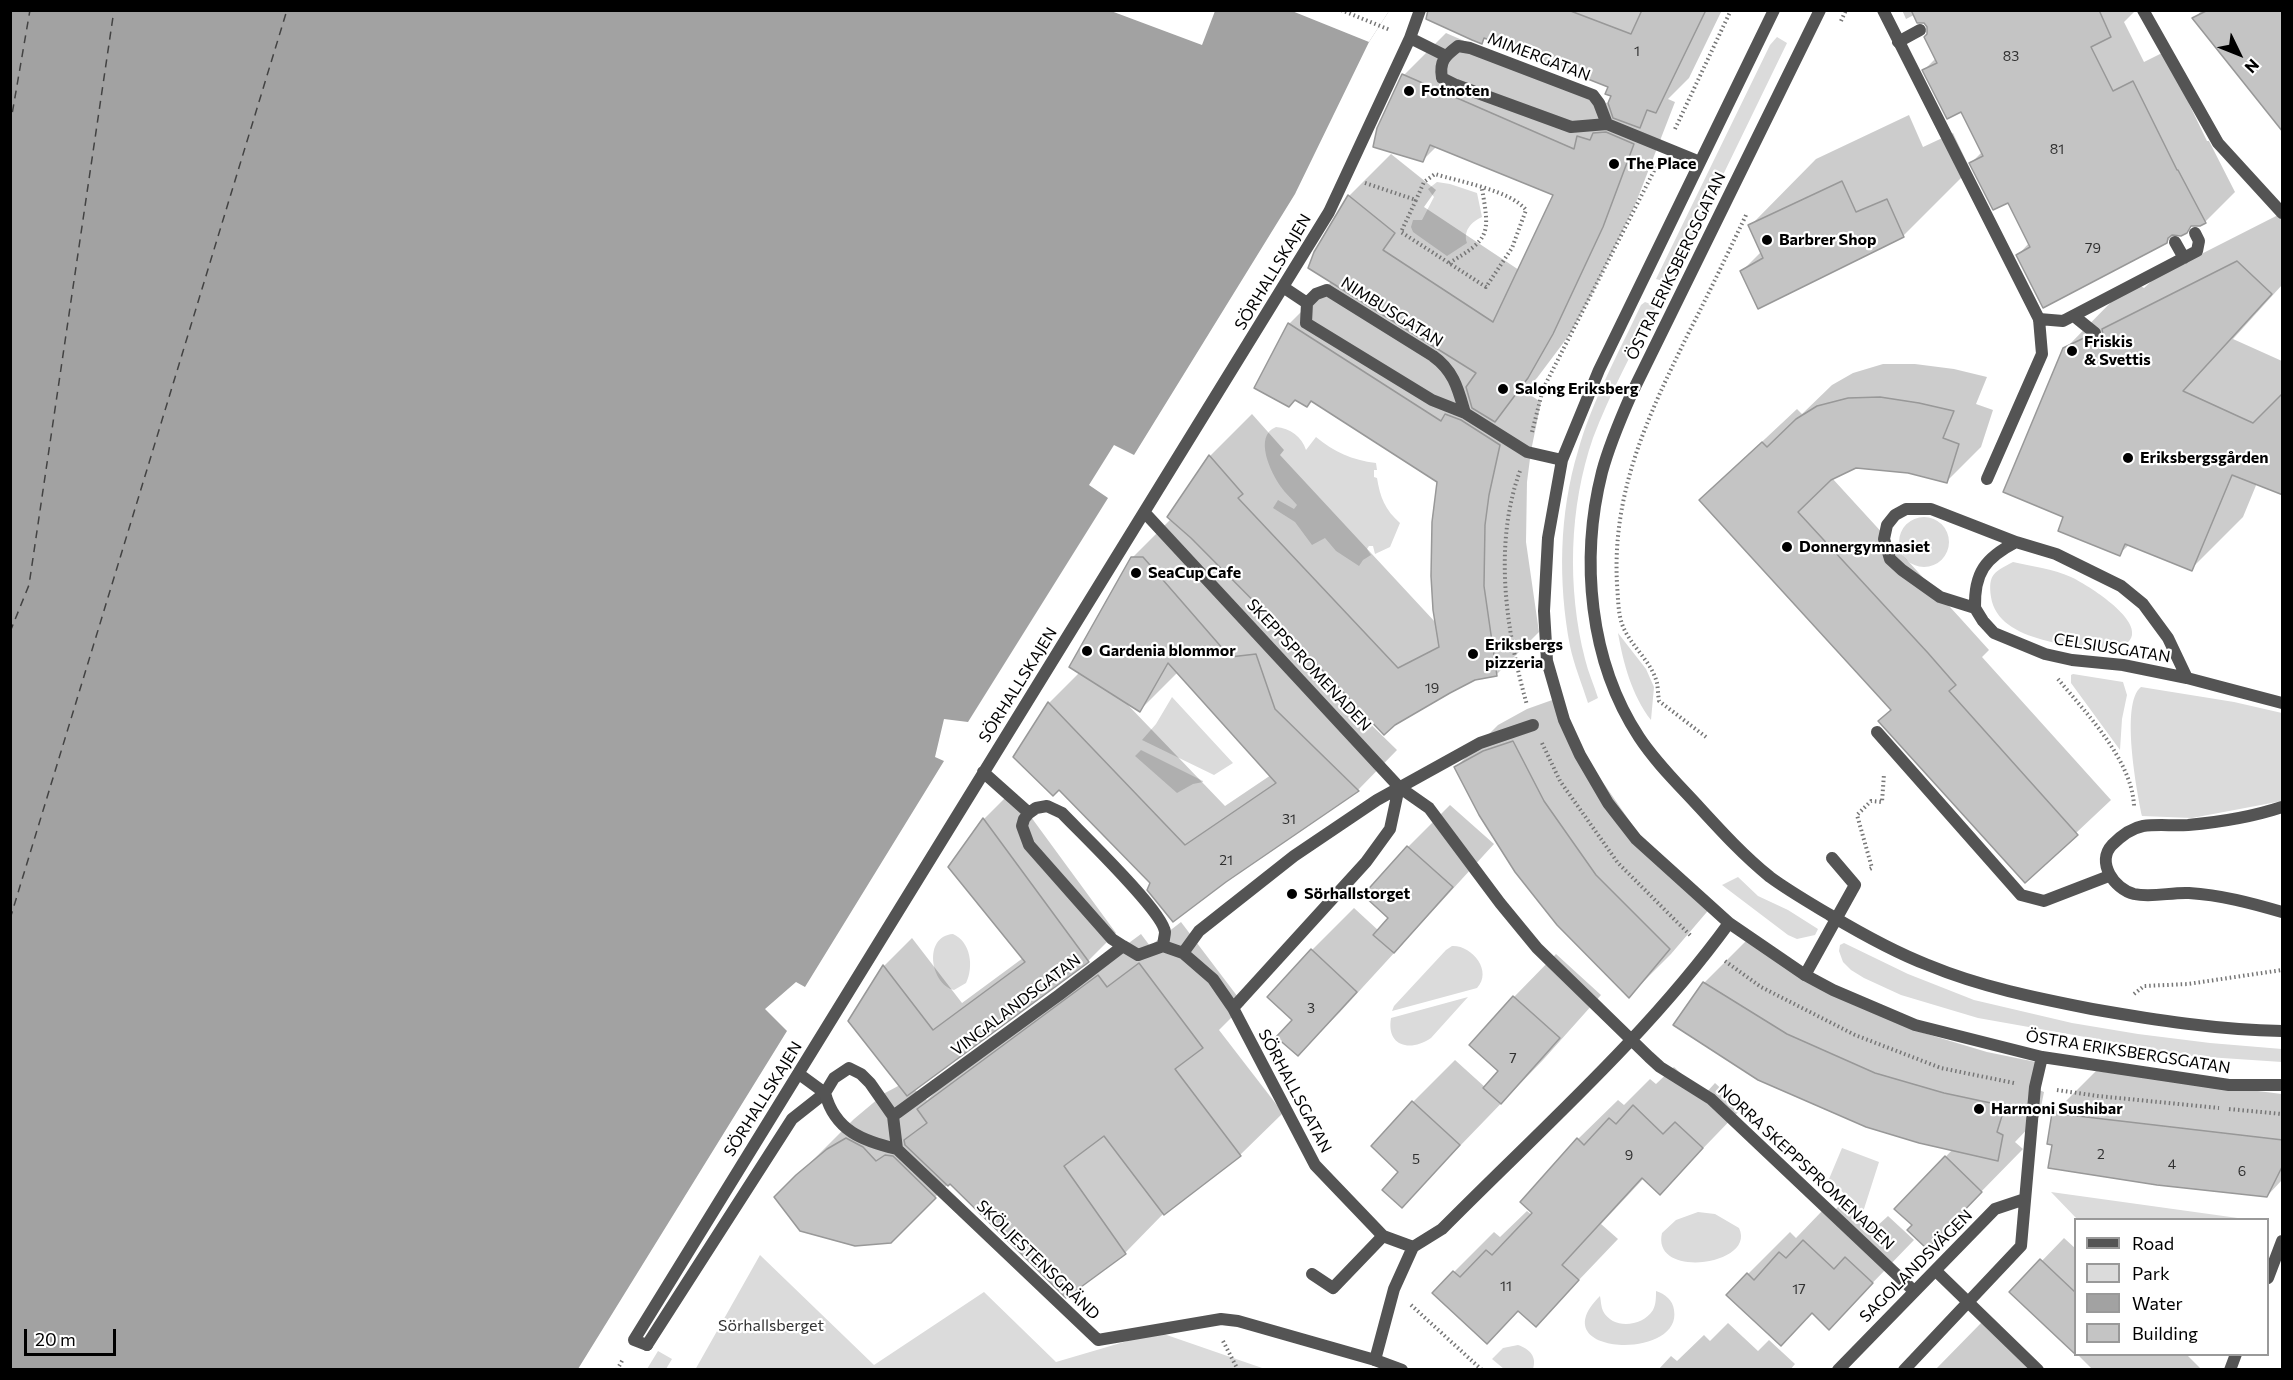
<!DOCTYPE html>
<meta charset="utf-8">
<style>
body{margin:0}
#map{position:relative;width:2293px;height:1380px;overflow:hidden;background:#fff;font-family:Commissioner,sans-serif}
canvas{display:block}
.frame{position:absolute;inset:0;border:12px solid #000;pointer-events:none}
.legend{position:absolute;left:2074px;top:1218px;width:195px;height:138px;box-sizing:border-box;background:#fff;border:2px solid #999;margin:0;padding:8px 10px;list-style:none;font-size:18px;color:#000}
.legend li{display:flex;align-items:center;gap:12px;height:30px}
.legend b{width:30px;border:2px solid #999}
.north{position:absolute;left:2209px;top:24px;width:60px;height:60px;-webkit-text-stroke:4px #fff;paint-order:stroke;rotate:133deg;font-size:16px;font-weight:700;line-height:24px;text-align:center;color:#000}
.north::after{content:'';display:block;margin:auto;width:21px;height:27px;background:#000;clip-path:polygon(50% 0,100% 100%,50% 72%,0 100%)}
.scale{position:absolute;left:24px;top:1329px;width:92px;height:27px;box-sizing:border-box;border:3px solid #000;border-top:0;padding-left:8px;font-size:18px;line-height:21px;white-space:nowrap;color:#000;-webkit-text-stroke:4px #fff;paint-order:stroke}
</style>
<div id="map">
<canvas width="2293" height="1380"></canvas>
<div class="frame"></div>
<ul class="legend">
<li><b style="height:8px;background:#545454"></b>Road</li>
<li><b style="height:16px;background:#dbdbdb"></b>Park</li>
<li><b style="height:16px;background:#a2a2a2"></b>Water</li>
<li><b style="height:16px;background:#c4c4c4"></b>Building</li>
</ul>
<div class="north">N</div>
<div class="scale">20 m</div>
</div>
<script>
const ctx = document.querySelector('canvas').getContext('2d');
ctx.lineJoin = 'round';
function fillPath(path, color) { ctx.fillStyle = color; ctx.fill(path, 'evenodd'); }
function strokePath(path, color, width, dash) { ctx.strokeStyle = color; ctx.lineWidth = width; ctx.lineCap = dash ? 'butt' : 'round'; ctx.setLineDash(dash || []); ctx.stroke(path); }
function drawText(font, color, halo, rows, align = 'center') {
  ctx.font = font + ' Commissioner,sans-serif'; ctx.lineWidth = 4.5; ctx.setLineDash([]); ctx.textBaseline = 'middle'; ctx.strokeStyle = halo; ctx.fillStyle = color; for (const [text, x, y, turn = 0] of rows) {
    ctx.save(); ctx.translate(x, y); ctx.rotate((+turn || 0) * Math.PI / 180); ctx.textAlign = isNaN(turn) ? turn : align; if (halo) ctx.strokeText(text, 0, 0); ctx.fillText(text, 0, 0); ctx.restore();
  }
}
fillPath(new Path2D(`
 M1777,37L1787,43L1673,278L1663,281L1656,279L1770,45Z
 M1437,182L1450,184L1477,193L1482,217C1471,222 1463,231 1467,243L1447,256L1413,232L1411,227L1413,220H1422L1434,197L1428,189Z
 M1645,302L1656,306C1634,349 1610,393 1593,438C1569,507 1567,588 1585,659C1588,672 1594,685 1598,698L1588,703C1582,684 1574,665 1570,646C1558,582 1559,514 1578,451C1592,401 1619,352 1641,305Z
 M1276,427C1290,428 1302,437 1306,450L1316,437C1334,452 1352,460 1376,463L1377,470H1374V477L1377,478C1380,497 1385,510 1400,523L1390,547L1375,554L1373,546H1369L1367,549L1371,555L1363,560L1359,566L1336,551L1325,538L1312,545L1295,522L1273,508L1278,500L1294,509L1297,505C1292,499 1285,493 1281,487C1271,473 1253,436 1276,427Z
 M1899 542a25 25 0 1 1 50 0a25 25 0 1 1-50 0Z
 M2013,562C2031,566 2053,569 2071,577C2086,584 2136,615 2132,635C2131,642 2122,647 2116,651C2080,646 1998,644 1991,597C1988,574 1994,572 2013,562Z
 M1618,633L1646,669L1654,687L1651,720C1632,696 1623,662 1618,633Z
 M2073,674L2123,682L2127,695L2122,719L2120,750L2071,683V675Z
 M2141,687L2234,702L2282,713V801L2192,818L2142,816C2137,792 2120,703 2141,687Z
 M1172,697L1233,763L1214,775L1142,740L1156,724Z
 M1141,750L1203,781V782L1193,784L1177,793L1135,756Z
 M1738,877L1758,896L1788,910L1818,929L1815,935L1797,939L1788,935L1722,885Z
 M953,934C971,942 974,967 966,983L954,990C930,984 923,936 953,934Z
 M1844,943L1908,974L1974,1000L2072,1023L2138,1034L2210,1043L2282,1049V1062L2192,1056L1978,1018L1901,995L1864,978L1851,970L1843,962L1839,951L1840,945Z
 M1452,946C1472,945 1493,971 1477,988L1392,1011L1394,1006L1446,950Z
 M1468,997L1431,1038C1411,1052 1386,1047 1391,1018Z
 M1842,1148L1879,1162L1863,1212L1829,1179Z
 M2051,1192L2245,1219H2077Z
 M1698,1212L1715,1214L1739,1228C1757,1265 1651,1280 1662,1233L1676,1220Z
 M760,1255L874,1365L984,1292L1056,1362L1158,1332L1265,1369L695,1370Z
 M1656,1291C1665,1294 1673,1300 1674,1310C1683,1361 1539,1356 1600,1296C1601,1301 1601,1307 1603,1311C1613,1330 1642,1327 1653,1310C1656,1304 1656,1298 1656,1291Z
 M1518,1345C1530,1349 1537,1357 1533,1369H1504L1492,1359L1503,1348Z
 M658,1351L672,1359L666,1369H647Z`), '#dbdbdb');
fillPath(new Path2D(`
 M10,11H1389L1369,42L1295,194L1134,455L1114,445L1089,485L1108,498L968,722L944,719L935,757L944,761L805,987L796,982L765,1009L787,1031L578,1369H11Z`), '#a2a2a2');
fillPath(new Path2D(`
 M1111,11H1215L1202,45Z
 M1292,11H1389L1369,42Z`), '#fff');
fillPath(new Path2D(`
 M1448,10H1722L1689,78L1668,99L1675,102L1635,205L1594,290L1570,334L1537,378L1524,391L1541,402L1531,451L1527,482L1526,542L1539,632L1496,675L1474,679L1449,691L1310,655L1315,670L1397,750L1358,790L1225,881L1152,883L1059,788L1015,757L1049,703L1080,672L1132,558L1171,519L1169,517L1210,456L1252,414L1284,450L1280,455L1436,623L1438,481L1289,324L1332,281L1349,196L1391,154L1436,190L1424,207L1519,270L1555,195L1437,146L1423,160L1404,75L1446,33L1609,104L1613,95L1610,86L1486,37L1481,42ZM1178,672L1271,775L1225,806L1127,704L1140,710Z
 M1902,10H2136L2124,22L2144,62L2164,52L2207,141H2209L2235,192L2205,222L2193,225L2186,232L2175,234L2166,242L2018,255L2029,243L2008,201L1971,163L1983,151L1962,110L1924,70L1936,58L1929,34V26L1914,15L1906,19Z
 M2202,10H2282V128L2243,82L2194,19Z
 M1909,115L1923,147L1953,133L1970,169L1903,236L1742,271L1762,251L1750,226L1816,159Z
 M2282,213V285L2233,339L2282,361V494L2257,483L2243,517L2191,569L2129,545L2119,554L2065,516V349L2117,296L2139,285L2144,288L2156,277Z
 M1883,364H1915L1954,369L1987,377L1976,404L1993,410L1981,447L1947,481L1909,472L1856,467L1832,478L1961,619L1989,650L1982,657L2111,800L2025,881L1893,709L1735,467L1797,409L1802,414L1832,385L1853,373Z
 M1555,699L1586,758L1638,833L1712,906L1671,954L1629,996L1456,767L1498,725L1527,709Z
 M1012,791L1116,933L1088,961L914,1089L927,1100L961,1067L1141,934L1150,946L1181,922L1244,1005L1219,1030L1283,1113L1240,1155L1165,1212L1125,1253L950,1182L891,1242L797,1176L854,1119L885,1093L900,1085L850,1021L884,966L912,938L962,1003L1023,958L950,867L984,819Z
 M1450,805L1494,844L1340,1012L1298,1054L1294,1019L1312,950L1354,908L1379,931L1390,918L1365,895L1408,847Z
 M1746,941L1917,1031L1987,1052L2046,1064L2039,1090L2044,1092L2039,1117L2015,1142L2023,1149L1927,1247L1914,1225L1896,1209L1953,1149L1704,983Z
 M1556,954L1601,995L1543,1060L1402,1206L1401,1171L1413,1102L1455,1060L1486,1088L1500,1071L1471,1045L1514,997Z
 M1674,1067L1704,1095L1715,1083L1742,1108L1660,1193L1644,1178L1601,1224L1618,1239L1536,1325L1519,1310L1434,1292L1494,1232L1500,1237L1527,1211L1532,1215L1578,1139L1618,1100L1624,1105L1650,1079L1656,1084Z
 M2096,1071L2282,1094V1180L2267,1196L2053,1143V1114Z
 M1846,1199L1876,1227L1888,1216L1914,1240L1829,1328L1813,1312L1781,1344L1748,1274L1790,1232L1796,1238L1822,1211L1828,1217Z
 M2064,1238L2076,1249V1353L2012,1292Z
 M1982,1322L2032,1370H1935Z
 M1728,1323L1758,1351L1769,1340L1795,1364L1790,1370H1658L1671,1356L1677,1361L1704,1335L1710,1341Z
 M2077,1354H2186L2202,1370H2093Z`), '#0003');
strokePath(new Path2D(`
 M10,126L30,10
 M10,632L29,585L114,10
 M10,919L287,10`), '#434343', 1.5, [8, 6]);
const building = new Path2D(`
 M1428,10H1568L1631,34L1642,10H1706L1656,113L1647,110L1640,128L1613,118L1608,103L1611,96L1605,94L1608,87L1484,38L1482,44L1472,40L1426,19Z
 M1911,10H2099L2111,37L2091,47L2113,91L2133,81L2177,170H2178L2206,223L2200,226H2191L2187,233L2181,236L2172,235L2168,238L2167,243L2043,308L2016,255L2030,247L2008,203L1993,210L1969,163L1983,156L1961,112L1947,119L1922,70L1937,63L1924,37L1927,34V27L1924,23H1917Z
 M2208,10H2283V132L2192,18Z
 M1402,74L1574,149L1577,136L1590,140L1593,133L1606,132L1634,144L1603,227L1553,334L1528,378L1495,422L1472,408L1466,387L1476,373L1308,268L1314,252L1348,195L1395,233L1383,250L1493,322L1553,195L1430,145L1423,162L1373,147L1377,128Z
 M1842,181L1856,212L1887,199L1904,237L1758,309L1740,271L1763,258L1748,225Z
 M2237,261L2272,294L2183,391L2253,423L2283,393V495L2232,475L2192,571L2125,544L2120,556L2058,531L2063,517L2003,492L2063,348L2086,337L2093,341L2098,340L2103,335L2102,329Z
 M1288,323L1441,421L1445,414L1461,420L1500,445L1489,495L1485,525L1484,586L1497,676L1475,680L1450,693L1395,725L1384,735L1323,671L1191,538L1167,517L1209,455L1243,494L1238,498L1398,668L1439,647L1433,610L1431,576L1432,522L1437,482L1311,401L1307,407L1295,400L1289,407L1254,388Z
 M1880,397L1919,403L1954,411L1943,438L1959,444L1947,483L1908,473L1856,468L1831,480L1798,512L1928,653L1956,685L1949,691L2078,835L2025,883L1878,721L1891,710L1699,500L1762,442L1767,447L1796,419L1817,406L1848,398Z
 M1131,557H1143L1230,657L1256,654L1275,709L1359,791L1226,882L1173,922L1147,890L1150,883L1059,790L1053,796L1013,757L1048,702L1185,845L1276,783L1168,663L1140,712L1069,667Z
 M1513,741L1544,801L1596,875L1670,949L1629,998L1557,925L1515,872L1479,815L1454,767L1483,751Z
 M983,818L1089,962L907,1096L848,1021L883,965L933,1030L1025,962L948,867Z
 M1407,846L1453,887L1394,953L1373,935L1388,918L1363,895Z
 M1311,949L1357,992L1298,1056L1276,1037L1292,1020L1267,997Z
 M1139,963L1203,1048L1175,1069L1241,1156L1164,1215L1104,1136L1064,1166L1126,1254L1066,1298L950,1184L948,1186L905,1145L904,1140L927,1123L917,1109L1098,975L1107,987Z
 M1703,982L1787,1034L1875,1073L1944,1093L2005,1106L1997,1132L2003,1135L1998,1161L1919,1143L1866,1127L1758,1080L1673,1025Z
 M1513,996L1560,1038L1501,1104L1483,1088L1498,1071L1469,1045Z
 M1412,1101L1460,1145L1402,1208L1382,1190L1398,1172L1371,1146Z
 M1633,1105L1663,1134L1675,1122L1703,1148L1660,1195L1642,1178L1562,1265L1579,1280L1536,1327L1518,1311L1487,1344L1432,1293L1453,1271L1460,1277L1486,1250L1492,1255L1532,1213L1520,1202L1577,1138L1584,1145L1609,1118L1616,1124Z
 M2052,1113L2283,1140V1165L2267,1197L2157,1185L2048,1168L2052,1145L2047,1144Z
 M846,1138L863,1147L876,1161L885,1155L893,1156L936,1198L891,1243L855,1246L800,1231L774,1197L796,1175L827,1149Z
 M1945,1156L1982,1192L1927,1249L1907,1230L1912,1225L1894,1209Z
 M1803,1240L1834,1269L1845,1257L1873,1283L1829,1330L1812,1313L1781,1346L1726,1295L1747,1273L1754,1280L1779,1252L1786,1258Z
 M2040,1259L2076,1293V1355L2009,1292Z`);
fillPath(building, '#c4c4c4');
strokePath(building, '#989898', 1.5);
strokePath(new Path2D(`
 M1341,10L1390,30
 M1841,21L1846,10
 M1675,129L1731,10
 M1365,183L1416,200L1401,232L1486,287L1512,248L1526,210C1510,190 1460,182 1435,174L1424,182L1416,200
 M1449,263C1490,239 1490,234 1482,189
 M1532,432L1543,389L1657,165
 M1520,471C1493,545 1506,631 1527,705
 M2058,679C2086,713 2132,760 2134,806
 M1706,737L1659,701C1658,695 1658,688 1657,683C1651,660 1630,646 1622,624C1618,613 1618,596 1617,584C1612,490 1649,414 1689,332C1709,293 1728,253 1747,213
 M1542,743L1560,781L1618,863L1692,937
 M1870,869L1872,868L1857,815L1871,801L1882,802L1884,774
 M1725,961L1761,987L1855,1035L1941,1068L2014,1083
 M2134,994L2144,986L2188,984L2282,970
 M2057,1090L2098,1096L2219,1108
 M2229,1109L2282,1114
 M1411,1305L1482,1370
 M1223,1341L1238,1370
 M617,1370L623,1359`), '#767676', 4, [1.5, 3]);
strokePath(new Path2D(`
 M1820,10L1631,395C1620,420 1609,446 1602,472C1580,559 1589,661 1639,737C1656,763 1679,785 1700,808C1722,832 1744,856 1770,877C1789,891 1810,903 1830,915C1862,934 1894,952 1928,965C1981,987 2036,998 2092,1009C2155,1020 2219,1030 2282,1031
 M1898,42L1920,30
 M2175,242L2184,258
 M2074,316L2095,333
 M1987,479L2042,354L2039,319L2063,321L2197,251L2199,241L2195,233
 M1877,732L2021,895L2044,901L2109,876
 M1805,975L1855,885L1832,858
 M1312,1274L1333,1288L1383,1236
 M647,1345L792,1119L825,1093
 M1375,1360L1402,1370`), '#545454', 12);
strokePath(new Path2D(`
 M1774,10L1599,370L1562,460L1548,538L1544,611L1547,661L1564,720L1580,755L1608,803L1636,839L1729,923L1805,975L1833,990L1915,1025L2042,1057L2229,1085H2282
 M1883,10L2039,319
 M2143,10L2218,143L2282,213
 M1410,38L1446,56
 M1607,124L1599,103L1593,95L1470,48L1458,46C1445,56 1439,61 1442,78L1456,85L1571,127L1607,124L1700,162
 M1283,287L1307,303
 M1465,413C1458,389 1454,371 1433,356L1327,290L1316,294L1307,303L1306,323L1432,400L1465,413L1527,452L1562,460
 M1145,513L1399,787L1429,808L1500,903L1537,948L1649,1057L1660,1067L1711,1099L1914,1291
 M1975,608C1974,573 1985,558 2016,542
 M2187,678L2168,638L2143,604L2121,586L2056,554L2016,542L1931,509H1906L1895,515L1887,525L1884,539L1890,559L1902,570L1940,597L1975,608L1983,621L1994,633L2045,654L2072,660L2123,665L2187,678L2282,703
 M983,772L1029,813
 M2282,807C2252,817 2221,822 2188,825C2173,826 2158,824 2143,826C2132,828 2120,837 2112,845C2096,862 2114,889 2134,894C2152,898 2171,892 2189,893C2221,895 2251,903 2282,912
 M1123,946L1112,939L1029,845L1022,826L1024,819L1029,813L1036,808L1047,806L1062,813C1080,832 1163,911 1165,932C1165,936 1163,942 1163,946
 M1163,946L1183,953L1213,979L1233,1008L1315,1165L1383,1236L1413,1247
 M1183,953L1199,931L1294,856L1377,800L1480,743L1533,725
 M1233,1008L1366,862L1390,829L1399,787
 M799,1074L825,1093
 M893,1116L1059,995L1123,946L1138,955L1163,946
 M897,1149L893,1116L870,1083L861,1074L849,1068L834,1078L825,1093C835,1131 863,1141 897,1149L1098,1340L1221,1319L1238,1321L1375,1360L1394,1289L1413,1247
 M1413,1247L1442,1229C1540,1130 1647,1036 1729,923
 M1936,1271L2038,1370
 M2268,1278L2282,1241
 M647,1345L634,1340L1329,212L1410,38L1420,10
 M1838,1370L1995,1209L2025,1199
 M1904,1370L2021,1246L2035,1087L2042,1057
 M2230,1370L2236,1354`), '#545454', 12);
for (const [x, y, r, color] of [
 [1409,91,6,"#000"],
 [1614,164,6,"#000"],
 [1767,240,6,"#000"],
 [2072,351,6,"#000"],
 [1503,389,6,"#000"],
 [2128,458,6,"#000"],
 [1787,547,6,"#000"],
 [1136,573,6,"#000"],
 [1087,651,6,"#000"],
 [1473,654,6,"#000"],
 [1292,894,6,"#000"],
 [1979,1109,6,"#000"]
]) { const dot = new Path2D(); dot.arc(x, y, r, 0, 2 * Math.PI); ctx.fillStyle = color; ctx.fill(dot); strokePath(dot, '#fff', 2); }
drawText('14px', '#313131', null, [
 ["1",1637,51],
 ["83",2011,56],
 ["81",2057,149],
 ["79",2093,248],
 ["19",1432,688],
 ["31",1289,819],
 ["21",1226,860],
 ["3",1311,1008],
 ["7",1513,1058],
 ["2",2101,1154],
 ["9",1629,1155],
 ["5",1416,1159],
 ["4",2172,1164],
 ["6",2242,1171],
 ["11",1506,1286],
 ["17",1799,1289]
]);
drawText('16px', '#000', '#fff', [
 ["MIMERGATAN",1539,57,21],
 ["ÖSTRA ERIKSBERGSGATAN",1676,266,-64],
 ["SÖRHALLSKAJEN",1273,272,-59],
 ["NIMBUSGATAN",1392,312,32],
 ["CELSIUSGATAN",2112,648,9],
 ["SKEPPSPROMENADEN",1309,665,47],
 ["SÖRHALLSKAJEN",1018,685,-58],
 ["VINGALANDSGATAN",1016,1005,-37],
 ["ÖSTRA ERIKSBERGSGATAN",2128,1052,9],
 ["SÖRHALLSGATAN",1295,1091,62],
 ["SÖRHALLSKAJEN",763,1099,-58],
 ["NORRA SKEPPSPROMENADEN",1806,1167,43],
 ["SKÖLJESTENSGRÄND",1038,1260,44],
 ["SAGOLANDSVÄGEN",1916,1266,-45]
]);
drawText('bold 16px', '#000', '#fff', [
 ["Fotnoten",1421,91],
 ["The Place",1626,164],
 ["Barbrer Shop",1779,240],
 ["Friskis",2084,342],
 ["& Svettis",2084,360],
 ["Salong Eriksberg",1515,389],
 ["Eriksbergsgården",2140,458],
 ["Donnergymnasiet",1799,547],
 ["SeaCup Cafe",1148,573],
 ["Eriksbergs",1485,645],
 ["pizzeria",1485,663],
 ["Gardenia blommor",1099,651],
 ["Sörhallstorget",1304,894],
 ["Harmoni Sushibar",1991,1109]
], 'left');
drawText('16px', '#323232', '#fff', [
 ["Sörhallsberget",771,1326]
]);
</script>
